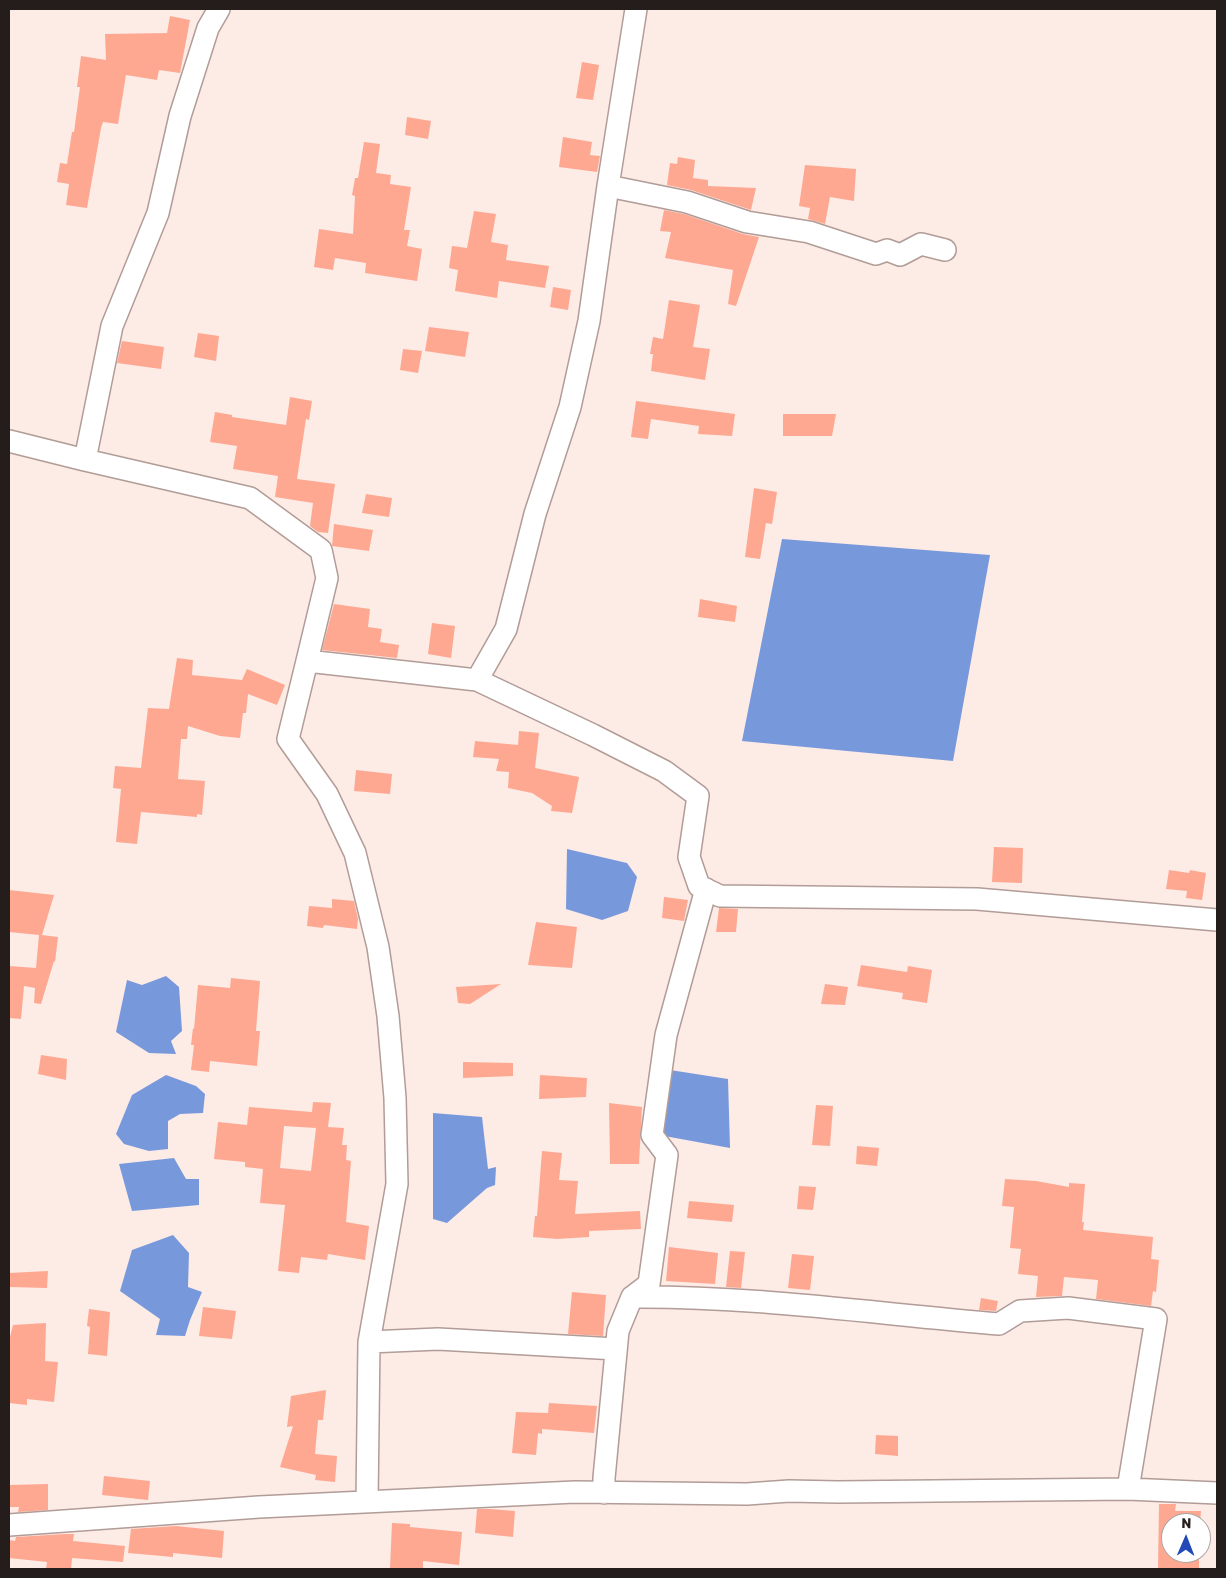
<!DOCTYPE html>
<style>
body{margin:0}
#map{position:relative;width:1226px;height:1578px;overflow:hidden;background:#fdebe6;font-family:Rubik,sans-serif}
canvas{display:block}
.frame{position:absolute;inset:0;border:10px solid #251d1b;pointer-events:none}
.north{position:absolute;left:1161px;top:1513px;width:50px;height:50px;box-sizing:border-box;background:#fff;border:1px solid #a8a5a4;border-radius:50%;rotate:1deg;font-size:14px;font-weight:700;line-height:20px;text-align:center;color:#251d1b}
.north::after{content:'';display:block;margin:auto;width:18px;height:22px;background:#214ab8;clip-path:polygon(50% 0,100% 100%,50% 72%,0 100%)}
</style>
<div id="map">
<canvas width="1226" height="1578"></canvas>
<div class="frame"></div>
<div class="north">N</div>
</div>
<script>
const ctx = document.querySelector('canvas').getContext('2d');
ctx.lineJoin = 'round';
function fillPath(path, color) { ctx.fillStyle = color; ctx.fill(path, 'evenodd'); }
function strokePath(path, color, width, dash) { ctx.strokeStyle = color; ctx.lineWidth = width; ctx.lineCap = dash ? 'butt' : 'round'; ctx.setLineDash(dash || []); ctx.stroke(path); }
fillPath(new Path2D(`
 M782,539L990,555L953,761L742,741Z
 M567,849L627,863L637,877L628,911L602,920L566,909Z
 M166,976L179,987L182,1031L171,1041L176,1054L149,1053L116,1032L127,980L142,985Z
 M670,1070L728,1079L730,1148L659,1135Z
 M166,1075L196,1086L205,1094L203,1113L180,1114L168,1121V1149L149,1151L124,1144L116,1134L132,1095Z
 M433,1113L482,1117L488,1169L496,1167L495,1185L487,1188L447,1223L433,1219Z
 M174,1158L186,1179H199V1205L132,1211L119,1164Z
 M173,1235L189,1253L188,1287L202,1292L190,1320L185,1336L156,1335L160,1319L120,1291L132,1250Z`), '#7898dc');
fillPath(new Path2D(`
 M170,16L190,20L180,73L159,70L157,80L126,75L118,124L103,122L101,128L87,208L66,205L69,184L57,182L60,163L67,164L72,132H74L80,87H77L81,56L106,60L105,34L167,33Z
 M582,62L599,65L593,100L576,98Z
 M407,117L431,121L428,139L405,135Z
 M563,137L592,142L590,155L600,156L597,172L559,167Z
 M364,142L380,144L376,173L391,175L390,184L411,187L404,230H410L407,246L422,249L417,281L365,273L366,263L335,258L333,270L314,267L319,229L353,234L355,196L352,195L355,178H358Z
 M678,157L695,160L693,178L708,180V186L756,188L751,210L691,190L667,185L670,163L677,164Z
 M805,165L856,169L854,201L830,197L825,224L808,219L810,208L799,206Z
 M664,210L684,214L743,234L759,237L736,306L728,304L733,270L665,258L671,232L660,231Z
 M474,211L496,214L491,242L508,245L506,260L549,266L545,288L499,281L497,298L455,291L458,270L449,268L452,246L467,248Z
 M553,287L571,290L568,310L550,307Z
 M669,300L700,305L693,347L710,349L705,380L651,371L653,354H650L653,337L663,339Z
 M429,327L469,332L465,357L425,351Z
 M198,333L219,336L216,361L194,357Z
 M122,341L164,347L161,369L117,363Z
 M403,349L422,351L418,373L400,370Z
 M290,397L312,401L309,420L306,419L297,479L335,484L328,533L318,532L310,526L313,503L275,497L278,476L233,469L237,446L210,442L215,412L232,415V417L286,425Z
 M636,401L735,414L732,436L698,434L699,426L651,419L648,439L631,437Z
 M783,414H836L832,436H783Z
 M754,488L777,492L772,524L766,523L760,559L745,557Z
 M366,494L392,498L389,517L362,513Z
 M334,524L373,530L369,551L332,546Z
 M700,599L737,606L735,622L698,617Z
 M334,604L370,609L368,627L382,629L380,642L399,645L397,658L322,650Z
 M432,623L455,626L451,658L428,654Z
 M177,658L193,660L192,675L242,680L247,669L285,685L277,705L248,694L246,713H243L240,738L220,736L188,726L187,739H181L178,779L205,781L202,815L197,814V817L141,812L137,844L116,842L121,789L113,788L115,766L141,768L148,708L169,709Z
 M519,731L539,733L535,768L579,777L572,813L551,811L552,806L532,793L508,788L509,772L496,771L499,759L473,757L475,741L518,745Z
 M356,770L392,774L390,794L354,791Z
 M994,847L1023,848L1022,883L992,882Z
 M1169,870L1189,873L1190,870L1206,873L1202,900L1186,898L1187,891L1166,889Z
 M9,890L54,895L42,935L58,937L55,962L54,961L41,1004L34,1003L35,988L24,986L21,1019L9,1018V966L36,968L39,935L9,932Z
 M664,897L688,900L684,921L662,918Z
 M332,899L354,901L358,919L357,929L324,925L323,928L307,926L309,906L332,908Z
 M719,908L738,909L736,932H716Z
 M536,922L577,927L572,968L528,965Z
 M861,965L907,972L908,966L932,970L927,1003L902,999L903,993L857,986Z
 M231,978L260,981L256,1031H260L257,1066L210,1061L209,1072L191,1070L194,1045H191L193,1028L194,1029L198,985L230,988Z
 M501,984L470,1004L458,1003L456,987Z
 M825,984L848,987L845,1005L821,1004Z
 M41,1055L67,1059L66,1080L38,1074Z
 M463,1062L513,1063V1076L463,1078Z
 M540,1075L587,1078L586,1097L539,1099Z
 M313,1102L331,1103L328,1127L344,1128L342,1145H347L346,1160L351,1161L346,1222L369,1226L365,1260L328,1254L327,1260L301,1257L299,1273L278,1271L285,1205L260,1203L263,1169L245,1167V1162L214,1159L218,1122L247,1125L249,1107L312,1112ZM284,1126L316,1128L311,1171L280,1168Z
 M609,1103L642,1107L639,1164H610Z
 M816,1105L833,1106L830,1146L812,1145Z
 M857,1146L879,1148L877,1166L856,1164Z
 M542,1151L562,1153L559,1180L578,1181L575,1214L640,1211L641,1229L589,1231V1237L557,1239L533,1237L535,1216H537Z
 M1005,1179L1036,1181L1069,1187V1183L1085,1184L1082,1222H1084L1083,1230L1153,1237L1151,1259L1159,1260L1156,1292L1153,1291L1151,1306L1096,1299L1098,1280L1064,1277L1062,1296L1036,1297L1038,1276L1018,1274L1021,1249L1010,1248L1014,1207L1002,1206Z
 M799,1186L816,1187L813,1210L797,1209Z
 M689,1201L734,1205L732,1222L687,1218Z
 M669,1247L718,1253L715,1284L666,1281Z
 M730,1251L745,1252L741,1288L726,1287Z
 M792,1254L814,1256L810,1290L788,1288Z
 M48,1271L47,1288L9,1287V1273Z
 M572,1292L606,1295L603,1336L568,1334Z
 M981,1298L998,1301L996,1311L979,1310Z
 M203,1307L236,1311L232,1339L199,1336Z
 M89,1309L110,1312L107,1356L88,1354L90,1327L87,1326Z
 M46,1323L45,1361L58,1362L54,1402L27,1399V1405L9,1403V1341L13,1325Z
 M326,1390L323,1420H318L315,1454L337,1456L335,1482L315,1480L316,1475L280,1467L293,1426L287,1427L291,1396Z
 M549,1403L597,1406L594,1433L542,1429V1434L538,1433L536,1455L512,1453L516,1412L548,1413Z
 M876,1435L898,1436V1456L875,1454Z
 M104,1476L150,1481L148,1500L102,1495Z
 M48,1484V1510L18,1512L19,1507H9V1485Z
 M1159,1504H1176L1175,1511H1201L1200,1523H1171V1553H1199V1569H1158Z
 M477,1509H490L515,1511L513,1537L475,1533Z
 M392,1523L410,1524V1527L462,1532L459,1565L423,1561V1569L390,1568Z
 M176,1526L224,1531L222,1558L173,1553V1557L128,1553L131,1529Z
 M65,1534H74L73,1541L125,1546L123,1562L72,1558L71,1569H46L47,1562L9,1558V1540L15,1541L16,1537Z`), '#fea892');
const minor = new Path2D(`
 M636,9L608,186L687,202L747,222L809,232L876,254L887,250L900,255L921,244L945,250
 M9,441L85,460L112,326L158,213L180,116L208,28L219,9
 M85,460L250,498L321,550L327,578L307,661L477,680L593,735L664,771L698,796L689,857L699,886L720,896L977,899L1217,920
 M307,661L288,739L327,794L355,853L378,947L388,1016L395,1098L397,1184L369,1342
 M477,680L506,629L535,514L570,407L589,321L608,186
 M632,1297L649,1284L667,1155L652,1135L666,1035L706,889
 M604,1493V1478L618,1331L632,1297C755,1296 877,1314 999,1324L1020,1311L1068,1308L1156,1319L1128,1489
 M367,1502L369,1342L438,1339L616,1349
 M9,1525L259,1507L575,1492L747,1494L789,1491L838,1492L1128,1489L1217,1493`);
strokePath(minor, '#b19c97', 24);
strokePath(minor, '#fff', 21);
</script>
